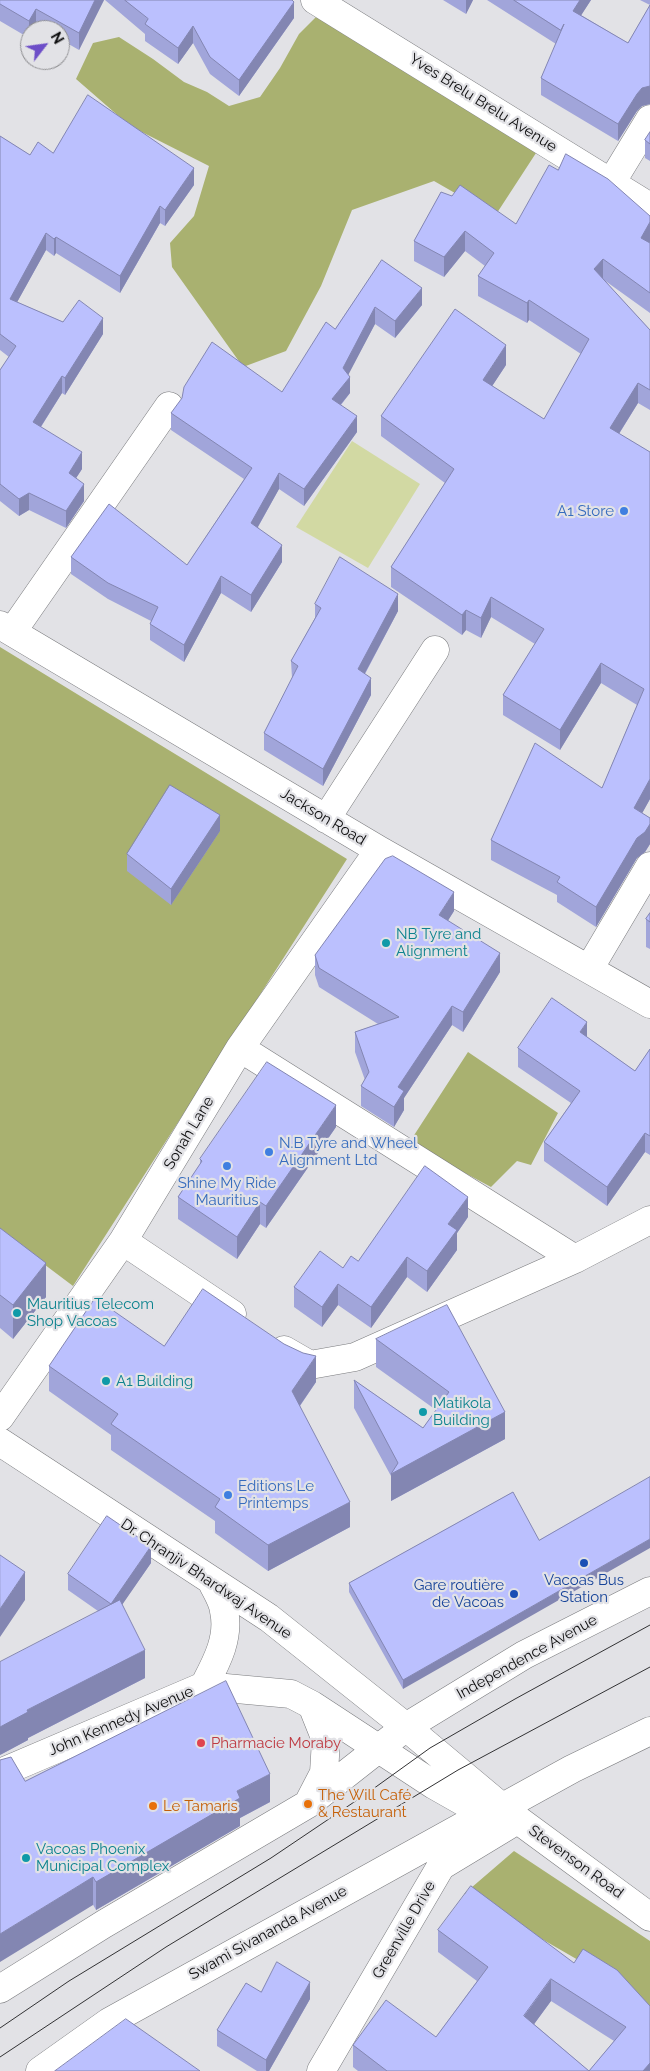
<!DOCTYPE html>
<meta charset="utf-8">
<style>
body{margin:0}
#map{position:relative;width:650px;height:2071px;overflow:hidden;background:#e2e2e6;font-family:Raleway,sans-serif}
canvas{display:block}
.north{position:absolute;left:20px;top:20px;width:50px;height:50px;box-sizing:border-box;background:#e2e2e6;border:1px solid #8d8d90;border-radius:50%;rotate:60deg;font-size:14px;font-weight:700;line-height:20px;text-align:center;color:#0d0d0e}
.north::after{content:'';display:block;margin:auto;width:18px;height:22px;background:#6d4ec8;clip-path:polygon(50% 0,100% 100%,50% 72%,0 100%)}
</style>
<div id="map">
<canvas width="650" height="2071"></canvas>
<div class="north">N</div>
</div>
<script>
const ctx = document.querySelector('canvas').getContext('2d');
ctx.lineJoin = 'round';
function fillPath(path, color) { ctx.fillStyle = color; ctx.fill(path, 'evenodd'); }
function strokePath(path, color, width, dash) { ctx.strokeStyle = color; ctx.lineWidth = width; ctx.lineCap = dash ? 'butt' : 'round'; ctx.setLineDash(dash || []); ctx.stroke(path); }
function drawText(font, color, halo, rows, align = 'center') {
  ctx.font = font + ' Raleway,sans-serif'; ctx.lineWidth = 4.5; ctx.setLineDash([]); ctx.textBaseline = 'middle'; ctx.strokeStyle = halo; ctx.fillStyle = color; for (const [text, x, y, turn = 0] of rows) {
    ctx.save(); ctx.translate(x, y); ctx.rotate((+turn || 0) * Math.PI / 180); ctx.textAlign = isNaN(turn) ? turn : align; if (halo) ctx.strokeText(text, 0, 0); ctx.fillText(text, 0, 0); ctx.restore();
  }
}
fillPath(new Path2D(`
 M352,441L420,484L368,568L296,527Z`), '#d2d9a3');
fillPath(new Path2D(`
 M316,17L536,153L495,216L434,181L352,210L321,286L286,351L243,367L172,267L170,243L194,216L209,166L130,126L76,79L93,43L119,37L153,59L184,82L207,92L229,106L260,97L280,68L299,34Z
 M0,647L347,859L73,1286L0,1231Z
 M468,1052L558,1113L531,1165L517,1161L491,1187L409,1143Z
 M514,1851L650,1941V2027L630,1990L464,1894Z`), '#a9b170');
const minor = new Path2D(`
 M315,0L650,207
 M611,183L650,119
 M0,625L379,850L650,1004
 M12,632L169,406
 M326,819L435,650
 M589,969L650,866
 M240,1048L575,1259
 M123,1241L232,1314
 M284,1350L310,1365L355,1357L575,1259L650,1220
 M0,1417L123,1241L240,1048L379,850
 M0,1442L269,1618L406,1727L510,1814L650,1917
 M204,1686C216,1663 230,1638 224,1611C223,1601 216,1591 212,1582
 M0,1773L204,1686L291,1694L312,1705L434,1785L485,1814H501
 M310,1800L324,1773L326,1740L312,1705
 M0,1989L104,1924L308,1804L406,1727L524,1655L650,1591
 M40,2071L109,2022L485,1814L503,1807L572,1769L650,1731
 M321,2071L441,1866L517,1820`);
strokePath(minor, '#7a7b7e', 29);
strokePath(minor, '#fff', 28);
strokePath(new Path2D(`
 M0,2028L69,1981L271,1858L366,1794L430,1748L515,1699L650,1625
 M0,2057L166,1947L458,1770L650,1667`), '#323234', 1);
fillPath(new Path2D(`
 M0,0H104L79,50L60,39V30H44L36,26L30,30V36L29,38L0,21Z
 M105,0H292L294,18L239,96L210,74L193,43L178,64L145,41V34Z
 M443,0H473L466,14Z
 M487,0H591L581,15L628,43L650,5L640,0H650V104L642,106L637,111L618,141L541,95V78L556,44Z
 M650,132V161L645,158V140Z
 M0,136L30,155L53,153L194,185L165,226L160,223L120,293L56,253L54,256L46,250L17,302L63,322L103,334L65,395L62,393L41,427L82,469L76,478L84,501L66,528L29,510L19,516L0,501V370L9,357L0,350Z
 M441,192L516,224L650,216V313L604,280L650,330V410L638,403L619,434L650,452V799L642,813L650,818V844L645,852L637,858L596,927L557,902V895L491,860V840L602,788L637,705L601,683L560,750L503,715V695L535,644L491,617L481,638L466,630L462,635L391,587V567L445,483L381,436V416L506,365L492,386L544,419L581,354L529,320L527,323L478,296V276L485,266L465,251L444,277L414,261V241Z
 M382,260L422,305L395,338L375,324L348,374L350,393L341,405L357,432L304,506L279,489L258,527L282,562L251,612L221,593L184,662L150,640V624L151,621L108,599L71,574V557L187,565L244,479L171,430V413L282,392L335,329Z
 M315,604L398,611L365,674L371,695L323,786L264,750V733L292,678L291,661L315,618Z
 M220,831L171,905L127,871V854Z
 M454,911L448,920L500,972L463,1032L452,1025L404,1098V1110L394,1127L361,1106V1086L365,1080L355,1052V1032L378,1024L319,987L315,975V955Z
 M650,913V949L646,947V919Z
 M587,1037L635,1071L650,1049V1155L645,1152L607,1206L544,1161V1142L571,1103L518,1067V1048Z
 M336,1127L266,1228L260,1224L237,1259L178,1219V1197L200,1165V1159Z
 M468,1217L457,1233V1250L427,1292L407,1277L371,1328L338,1305L322,1327L294,1307V1287Z
 M0,1228L46,1297L13,1339L0,1328Z
 M376,1339L505,1412V1439L391,1501V1476L354,1408V1380L423,1428L436,1410L376,1367Z
 M164,1346L316,1382L300,1406L350,1527L268,1571L215,1533V1521L111,1450V1435L49,1391V1366Z
 M513,1492L403,1689L349,1592V1583Z
 M151,1563L122,1604L145,1678L28,1738V1740L0,1755L98,1611L68,1590V1574Z
 M25,1781L270,1802L240,1818V1826L96,1910Z
 M438,1930L574,1963L648,2004L650,2071H358L353,2067V2045L436,2037L477,1981L438,1952ZM551,2001L614,2041L589,2071L534,2024Z
 M261,1992L310,1999L269,2071H257L217,2046V2030Z`), '#a1a5da');
fillPath(new Path2D(`
 M95,0H104L79,50V33Z
 M466,0H473L466,14Z
 M580,0H591L573,28V11Z
 M294,2V18L239,96V80Z
 M36,9V26L34,30H30V36L29,38V21Z
 M193,26V43L178,64V48Z
 M650,86V104L642,106L637,111L618,141V124L637,94L642,88Z
 M194,168V185L165,226V210Z
 M160,206V223L120,293V276Z
 M650,222V242L641,257V238Z
 M465,231V251L444,277V257Z
 M46,233V250L10,315V299Z
 M56,237V253L54,256V239Z
 M603,259V279L594,269Z
 M422,288V305L395,338V321Z
 M529,300V320L527,323V303Z
 M375,307V324L343,385V368Z
 M103,318V334L65,395V378Z
 M506,345V365L483,400V380Z
 M62,376V393L33,439V422Z
 M350,377V393L332,415V399Z
 M638,383V403L610,448V428Z
 M357,416V432L304,506V489Z
 M82,452V469L69,489V473Z
 M279,473V489L251,539V523Z
 M84,484V501L66,528V511Z
 M29,493V510L19,516V499Z
 M282,545V562L251,612V595Z
 M221,576V593L184,662V645Z
 M398,594V611L358,686V669Z
 M491,597V617L481,638V618Z
 M466,610V630L462,635V615Z
 M601,663V683L560,750V730Z
 M371,678V695L323,786V769Z
 M650,779V799L634,828V808Z
 M220,815V831L171,905V889Z
 M650,824V844L645,852L637,858L596,927V907L637,838Z
 M454,892V911L439,935V915Z
 M500,953V972L463,1032V1012Z
 M452,1006V1025L404,1098V1110L394,1127V1107L398,1087Z
 M587,1022V1041L580,1032Z
 M336,1105V1127L266,1228V1206Z
 M645,1133V1152L607,1206V1187Z
 M468,1197V1217L457,1233V1250L427,1292V1271L448,1224Z
 M260,1202V1224L237,1259V1237Z
 M407,1257V1277L371,1328V1307Z
 M46,1263V1297L13,1339V1305Z
 M338,1284V1305L322,1327V1307Z
 M316,1356V1382L292,1417V1391Z
 M505,1412V1439L391,1501V1474Z
 M350,1502V1527L268,1571V1545Z
 M650,1539V1548L403,1689V1680Z
 M151,1546V1563L111,1621V1604Z
 M25,1572V1600L0,1637V1609Z
 M145,1650V1678L28,1738V1740L0,1755V1727L27,1710Z
 M270,1774V1802L240,1818V1826L96,1910V1882L237,1791Z
 M93,1877V1905L0,1962V1934Z
 M551,1979V2001L524,2038V2016Z
 M310,1982V1999L269,2071H266V2060Z
 M650,2063V2071H643Z`), '#8386b2');
const building = new Path2D(`
 M0,0H95L79,33L36,9L29,21L0,4Z
 M125,0H292L294,2L239,80L210,57L193,26L178,48L145,24L148,19Z
 M514,0H580L573,11L628,43L650,5V86L642,88L637,94L618,124L541,78L564,24L561,30Z
 M88,95L194,168L165,210L160,206L120,276L56,237L54,239L46,233L10,299L63,322L79,300L103,318L65,378L62,376L33,422L82,452L69,473L84,484L66,511L29,493L19,499L0,484V370L16,346L0,334V136L30,155L38,142L53,153Z
 M650,132V144L645,140Z
 M566,154L608,179L650,216V222L641,238L650,243V293L603,259L594,269L650,330V390L638,383L610,428L650,452V779L634,808L650,818V824L645,832L637,838L596,907L557,882L560,877L491,840L535,743L602,788L644,689L601,663L560,730L503,695L544,629L491,597L481,618L466,610L462,615L391,567L454,469L381,416L455,309L506,345L483,380L544,419L589,339L529,300L527,303L478,276L494,253L465,231L444,257L414,241L441,192L452,196L460,185L516,224L549,165L558,170Z
 M382,260L422,288L395,321L375,307L343,368L350,377L332,399L357,416L304,489L279,473L251,523L282,545L251,595L221,576L184,645L150,624L158,607L108,583L71,557L109,504L187,565L252,468L171,413L182,398L184,387L212,342L282,392L326,322L335,329Z
 M340,557L398,594L358,669L371,678L323,769L264,733L298,666L291,661L321,608L315,604Z
 M170,785L220,815L171,889L127,854Z
 M393,856L454,892L439,915L500,953L463,1012L452,1006L398,1087L404,1091L394,1107L361,1086L369,1072L355,1032L399,1017L319,968L315,955L385,859Z
 M650,913V922L646,919Z
 M552,998L587,1022L580,1032L635,1071L650,1049V1136L645,1133L607,1187L544,1142L580,1091L518,1048Z
 M267,1062L336,1105L266,1206L260,1202L237,1237L178,1197L202,1161L200,1159Z
 M425,1166L468,1197L448,1224L457,1230L427,1271L407,1257L371,1307L338,1284L322,1307L294,1287L320,1251L343,1268L351,1256L358,1261Z
 M0,1228L46,1263L13,1305L0,1295Z
 M203,1289L284,1344L303,1353L316,1356L292,1391L350,1502L268,1545L215,1507L220,1499L111,1424L118,1414L49,1366L95,1298L164,1346Z
 M447,1305L505,1412L391,1474L398,1463L354,1380L423,1428L449,1392L376,1339Z
 M650,1477V1539L403,1680L349,1583L513,1492L539,1540Z
 M107,1516L151,1546L111,1604L68,1574Z
 M0,1555L25,1572L0,1609Z
 M120,1600L145,1650L27,1710L28,1712L0,1727V1662Z
 M226,1681L270,1774L237,1791L240,1798L96,1882L93,1877L0,1934V1760L11,1757L25,1781Z
 M471,1886L574,1963L583,1949L617,1970L650,2006V2063L643,2071H387L353,2045L386,2000L436,2037L488,1967L438,1930ZM551,1979L626,2027L589,2071L524,2016Z
 M277,1962L310,1982L266,2060L217,2030L246,1983L261,1992Z
 M126,2019L200,2071H55Z`);
fillPath(building, '#bbc0fe');
strokePath(building, '#8386b2', 1);
for (const [x, y, r, color] of [
 [624,511,5,"#3f7fe0"],
 [386,943,5,"#0f9aa8"],
 [269,1152,5,"#3f7fe0"],
 [227,1166,5,"#3f7fe0"],
 [17,1313,5,"#0f9aa8"],
 [106,1381,5,"#0f9aa8"],
 [423,1412,5,"#0f9aa8"],
 [228,1495,5,"#3f7fe0"],
 [584,1563,5,"#1a4fb4"],
 [514,1594,5,"#1a4fb4"],
 [201,1743,5,"#e0444e"],
 [308,1804,5,"#e8710a"],
 [153,1806,5,"#e8710a"],
 [26,1858,5,"#0f9aa8"]
]) { const dot = new Path2D(); dot.arc(x, y, r, 0, 2 * Math.PI); ctx.fillStyle = color; ctx.fill(dot); strokePath(dot, '#e2e2e6', 2); }
drawText('15px', '#0d0d0e', '#e2e2e6', [
 ["Yves Brelu Brelu Avenue",483,103,32],
 ["Jackson Road",323,817,31],
 ["Sonah Lane",189,1133,-59],
 ["Dr. Chranjiv Bhardwaj Avenue",206,1579,34],
 ["Independence Avenue",527,1657,-29],
 ["John Kennedy Avenue",121,1721,-23],
 ["Stevenson Road",576,1862,36],
 ["Greenville Drive",404,1930,-60],
 ["Swami Sivananda Avenue",268,1933,-29]
]);
drawText('15px', '#366cbe', '#e2e2e6', [
 ["A1 Store",614,511,"right"],
 ["N.B Tyre and Wheel",279,1143],
 ["Alignment Ltd",279,1160],
 ["Shine My Ride",227,1183,"center"],
 ["Mauritius",227,1200,"center"],
 ["Editions Le",238,1486],
 ["Printemps",238,1503]
], 'left');
drawText('15px', '#0d838f', '#e2e2e6', [
 ["NB Tyre and",396,934],
 ["Alignment",396,951],
 ["Mauritius Telecom",27,1304],
 ["Shop Vacoas",27,1321],
 ["A1 Building",116,1381],
 ["Matikola",433,1403],
 ["Building",433,1420],
 ["Vacoas Phoenix",36,1849],
 ["Municipal Complex",36,1866]
], 'left');
drawText('15px', '#164399', '#e2e2e6', [
 ["Vacoas Bus",584,1580],
 ["Station",584,1597],
 ["Gare routière",504,1585,"right"],
 ["de Vacoas",504,1602,"right"]
]);
drawText('15px', '#be3a42', '#e2e2e6', [
 ["Pharmacie Moraby",211,1743]
], 'left');
drawText('15px', '#c56008', '#e2e2e6', [
 ["The Will Café",318,1795],
 ["& Restaurant",318,1812],
 ["Le Tamaris",163,1806]
], 'left');
</script>
